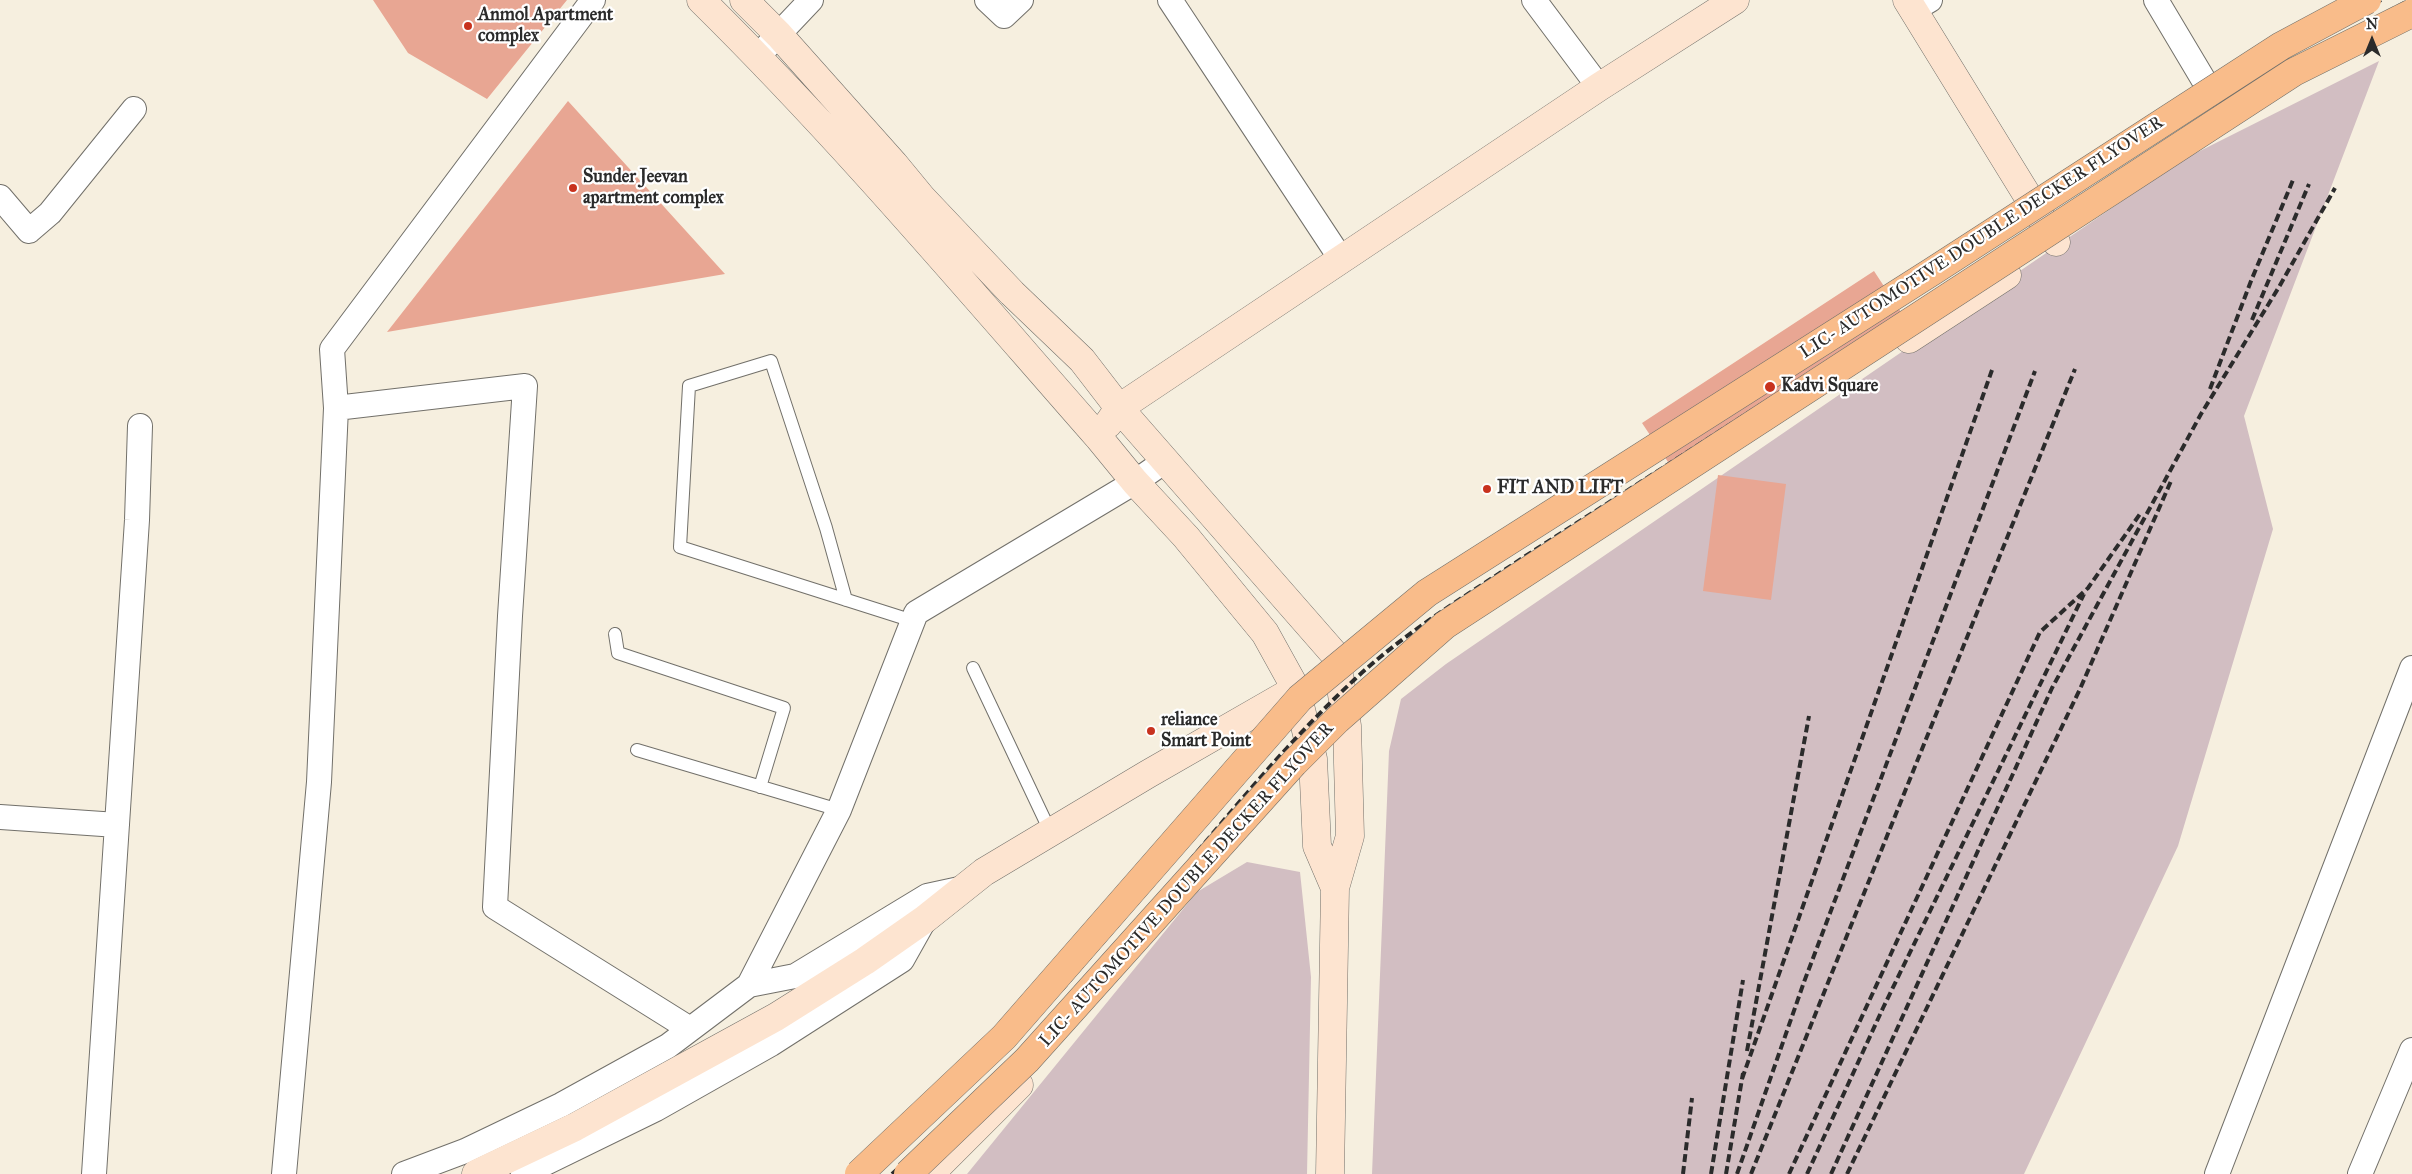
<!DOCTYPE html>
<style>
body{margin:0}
#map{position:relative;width:2412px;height:1174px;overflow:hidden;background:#f6efdf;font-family:"IM FELL Great Primer",serif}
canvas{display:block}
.north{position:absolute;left:2347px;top:15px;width:50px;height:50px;-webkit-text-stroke:4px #fff;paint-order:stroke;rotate:0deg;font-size:14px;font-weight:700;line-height:20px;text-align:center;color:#2b2b2b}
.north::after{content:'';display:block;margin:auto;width:18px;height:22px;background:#2b2b2b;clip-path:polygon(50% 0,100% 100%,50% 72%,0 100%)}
</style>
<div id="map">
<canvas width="2412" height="1174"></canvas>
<div class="north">N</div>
</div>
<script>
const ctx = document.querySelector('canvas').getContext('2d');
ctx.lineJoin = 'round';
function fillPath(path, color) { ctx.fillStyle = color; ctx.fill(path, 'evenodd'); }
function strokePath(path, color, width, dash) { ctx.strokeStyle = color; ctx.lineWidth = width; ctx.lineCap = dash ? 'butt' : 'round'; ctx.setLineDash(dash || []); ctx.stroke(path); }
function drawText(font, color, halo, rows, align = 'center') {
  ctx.font = font + ' "IM FELL Great Primer",serif'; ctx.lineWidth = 4.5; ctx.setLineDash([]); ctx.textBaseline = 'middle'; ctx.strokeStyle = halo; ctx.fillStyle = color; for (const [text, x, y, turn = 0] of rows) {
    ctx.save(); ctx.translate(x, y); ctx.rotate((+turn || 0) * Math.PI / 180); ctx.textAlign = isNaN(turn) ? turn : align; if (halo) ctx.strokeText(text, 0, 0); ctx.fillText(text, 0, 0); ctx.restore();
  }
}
fillPath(new Path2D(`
 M2379,61L2244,416L2273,529L2178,846L2024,1174H1372L1389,751L1401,699L1446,664L2182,160Z
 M1247,862L1300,872L1311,977L1307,1174H967L1197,892Z`), '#d2bec2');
fillPath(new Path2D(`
 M373,0H567L487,99L408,53Z
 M568,101L725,274L387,332Z
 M1874,271L1914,332L1682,483L1642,423Z
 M1718,475L1786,484L1771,600L1703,591Z`), '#e8a693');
const lane = new Path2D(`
 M846,600L826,528L771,361L689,386L680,547L913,621
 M615,634L618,653L784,708L760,787
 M973,668L1050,831
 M637,750L839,810`);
const street = new Path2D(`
 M987,0L1004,16L1021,0
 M1170,0L1341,259
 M1534,0L1599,87
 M2156,0L2206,84
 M1913,10L1930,0
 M758,56L811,0
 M0,197L29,231L50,213L134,109
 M336,408L525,386L510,616L495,907L690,1029
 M0,817L117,825
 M749,985L839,810L916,613L1135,482L1165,461
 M94,1174L137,520L140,426
 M284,1174L319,782L336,408L332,349L593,0
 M404,1174L465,1151L561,1105L668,1046L749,985L795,976L927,896L964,888
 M523,1174L656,1109L771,1044L902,960L925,919
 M2217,1174L2412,668
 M2360,1174L2412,1050`);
const secondary = new Path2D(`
 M701,0C841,138 969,290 1099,438L1135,482L1186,537L1265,633L1296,689L1313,759L1317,846L1335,888
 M744,0L779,35L894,164L922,198L1012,293L1082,360L1119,408L1336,656L1347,726L1350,836L1335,888L1330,1174
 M1907,0L2056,242
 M1909,339L2007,275
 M1108,424L1119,408L1599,87L1735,0
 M476,1174L575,1127L776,1017L865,961L925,919L984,872L1148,774L1296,689
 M930,1174L1019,1085`);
strokePath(lane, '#72706a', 14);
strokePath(street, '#72706a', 26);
strokePath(secondary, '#72706a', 29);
strokePath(lane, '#fff', 12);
strokePath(street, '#fff', 24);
strokePath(secondary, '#fde4d0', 28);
strokePath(new Path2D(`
 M2252,320L2309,184
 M2210,389L2251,281L2293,180
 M1747,1051L1809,716
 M1742,1079L1992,370
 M872,1174L953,1101L1064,987L1294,721L1347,669L1395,627L1517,546L2136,147L2296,46L2381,0
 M892,1174C973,1100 1051,1022 1123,939C1200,852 1269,759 1354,680C1405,632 1466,596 1524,557L2302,57L2410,0
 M1683,1174L1692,1098
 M1711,1174L1743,980
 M1726,1174L1743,1073
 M1737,1174L1804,982L2035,371
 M1751,1174L2075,369
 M1789,1174L2040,632L2088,588L2140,514
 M1807,1174L1883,1008L2084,594
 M1831,1174L2052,688L2201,414L2279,287L2335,188
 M1847,1174L2080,689L2171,481`), '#2b2b2b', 4, [8, 4]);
const primaryBridge = new Path2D(`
 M859,1174L1004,1037L1300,698L1427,593L1933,271L2281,46L2367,0
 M908,1174L1027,1060L1294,763L1337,720L1445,625L2294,72L2412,13`);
strokePath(primaryBridge, '#72706a', 29, []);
strokePath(primaryBridge, '#f9bc8a', 28);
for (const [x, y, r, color] of [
 [468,26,5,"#c8321e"],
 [573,188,5,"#c8321e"],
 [1770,387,6,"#c8321e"],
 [1487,489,5,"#c8321e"],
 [1151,731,5,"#c8321e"]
]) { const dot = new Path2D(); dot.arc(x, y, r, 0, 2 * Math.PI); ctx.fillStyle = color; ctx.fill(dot); strokePath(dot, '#fff', 2); }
drawText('bold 18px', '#2b2b2b', '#fff', [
 ["Anmol Apartment",478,16],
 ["complex",478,37],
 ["Sunder Jeevan",583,178],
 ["apartment complex",583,199],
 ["Kadvi Square",1781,387],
 ["FIT AND LIFT",1497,489],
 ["reliance",1161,721],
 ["Smart Point",1161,742]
], 'left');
drawText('18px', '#2b2b2b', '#fff', [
 ["LIC- AUTOMOTIVE DOUBLE DECKER FLYOVER",1982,238,-33],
 ["LIC- AUTOMOTIVE DOUBLE DECKER FLYOVER",1187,885,-48]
]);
</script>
